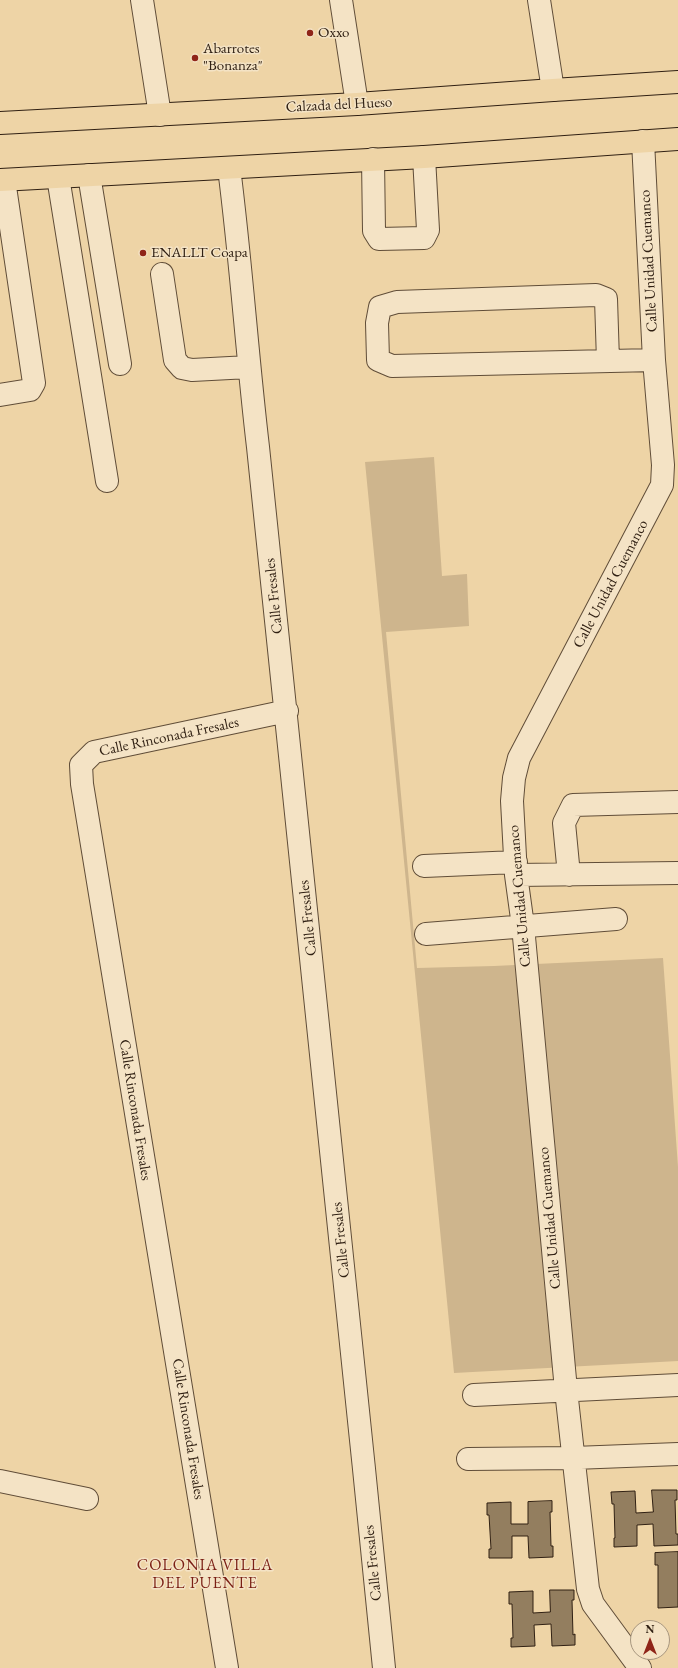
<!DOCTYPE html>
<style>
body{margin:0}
#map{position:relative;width:678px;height:1668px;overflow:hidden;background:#eed4a6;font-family:"EB Garamond",serif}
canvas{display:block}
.north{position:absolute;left:630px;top:1620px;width:40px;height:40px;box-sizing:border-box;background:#f4e3c5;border:1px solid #a6957e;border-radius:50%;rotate:0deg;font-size:11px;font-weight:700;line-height:16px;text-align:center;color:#302013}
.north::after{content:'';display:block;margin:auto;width:14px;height:18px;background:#8f2418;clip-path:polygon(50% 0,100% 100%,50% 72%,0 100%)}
</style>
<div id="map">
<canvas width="678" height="1668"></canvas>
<div class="north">N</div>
</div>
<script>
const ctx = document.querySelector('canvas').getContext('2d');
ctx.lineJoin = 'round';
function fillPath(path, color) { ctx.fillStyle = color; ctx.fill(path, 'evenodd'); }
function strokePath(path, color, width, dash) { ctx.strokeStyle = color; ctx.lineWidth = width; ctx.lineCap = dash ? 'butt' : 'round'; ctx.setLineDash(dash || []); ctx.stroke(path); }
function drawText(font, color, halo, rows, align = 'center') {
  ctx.font = font + ' "EB Garamond",serif'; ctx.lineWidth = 3; ctx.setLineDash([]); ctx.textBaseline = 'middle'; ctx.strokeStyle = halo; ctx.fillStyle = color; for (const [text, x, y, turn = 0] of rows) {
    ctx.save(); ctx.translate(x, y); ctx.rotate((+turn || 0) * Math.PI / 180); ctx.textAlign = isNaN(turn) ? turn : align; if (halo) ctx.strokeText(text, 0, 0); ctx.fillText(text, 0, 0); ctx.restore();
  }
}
fillPath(new Path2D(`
 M434,457L442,576L467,574L469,626L386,632L417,968L494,966L663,958L678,1167V1361L454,1373L365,462Z`), '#ceb58d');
const building = new Path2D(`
 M652,1490H677V1500H675L676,1534H678V1545L654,1546L653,1524L637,1525V1546L614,1547V1538H615L614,1504H612L611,1492L635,1491L636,1513L653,1512Z
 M552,1501V1512H550L551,1546H553V1557L529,1558L528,1536H512V1558H489V1549H491L489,1515H487V1503L511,1502V1524H528V1502Z
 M678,1552V1607L658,1608V1565H655V1553Z
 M550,1590H574V1600H572L573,1635L575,1634V1645L552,1646L551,1624L534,1625L535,1646L511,1647V1638H513L512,1604H509V1592L533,1591V1613L550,1612Z`);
fillPath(building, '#937e5f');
strokePath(building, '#302013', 1);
const minor = new Path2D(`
 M142,0L160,115
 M341,0L357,104
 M539,0L553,90
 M373,159L374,231L379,239L424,238L428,230L424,157
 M229,168C241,261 247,354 258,447C303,854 343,1261 384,1668
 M89,175L120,364
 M58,177L107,481
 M162,274L175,360L182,368L192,370L249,367
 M608,361L606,299L596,295L397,302L380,307L377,323L378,360L392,366L654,360
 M0,395L30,390L34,383L4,180
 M424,866L516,862
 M516,875L678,873
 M569,875L564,823L573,805L678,802
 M426,934L616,919
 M474,1395L678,1385
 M468,1459L574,1458L678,1454
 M0,1481L87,1499
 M227,1668L82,784L81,765L94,752L287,711
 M640,1668L593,1604L588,1589L566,1390L523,926L516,875L512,801L514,778L519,758L662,485L663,465L654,360L643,141`);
const major = new Path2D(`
 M0,123L357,104L553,90L678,82
 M0,180L424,157L678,139`);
strokePath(minor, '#604d38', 24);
strokePath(major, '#302013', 24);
strokePath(minor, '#f4e3c5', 22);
strokePath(major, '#eed4a6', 22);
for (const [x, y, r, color] of [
 [310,33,4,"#8f2418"],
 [195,58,4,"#8f2418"],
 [143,253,4,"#8f2418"]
]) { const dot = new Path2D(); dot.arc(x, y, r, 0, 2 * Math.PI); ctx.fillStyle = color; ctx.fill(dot); strokePath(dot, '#f4e3c5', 1.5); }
drawText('15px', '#302013', '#f4e3c5', [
 ["Oxxo",318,33],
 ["Abarrotes",203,49],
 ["\"Bonanza\"",203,66],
 ["ENALLT Coapa",151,253]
], 'left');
drawText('15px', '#302013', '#f4e3c5', [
 ["Calzada del Hueso",339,105,-3],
 ["Calle Unidad Cuemanco",649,261,-93],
 ["Calle Unidad Cuemanco",611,584,-62],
 ["Calle Fresales",274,596,-96],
 ["Calle Rinconada Fresales",169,737,-12],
 ["Calle Unidad Cuemanco",520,896,-95],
 ["Calle Fresales",308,918,-96],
 ["Calle Rinconada Fresales",135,1110,81],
 ["Calle Unidad Cuemanco",550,1218,-95],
 ["Calle Fresales",341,1240,-96],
 ["Calle Rinconada Fresales",188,1429,81],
 ["Calle Fresales",373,1563,-96]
]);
ctx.letterSpacing = '1px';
drawText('16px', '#7a1f14', '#f4e3c5', [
 ["COLONIA VILLA",205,1566],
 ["DEL PUENTE",205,1584]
]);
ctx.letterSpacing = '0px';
</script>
